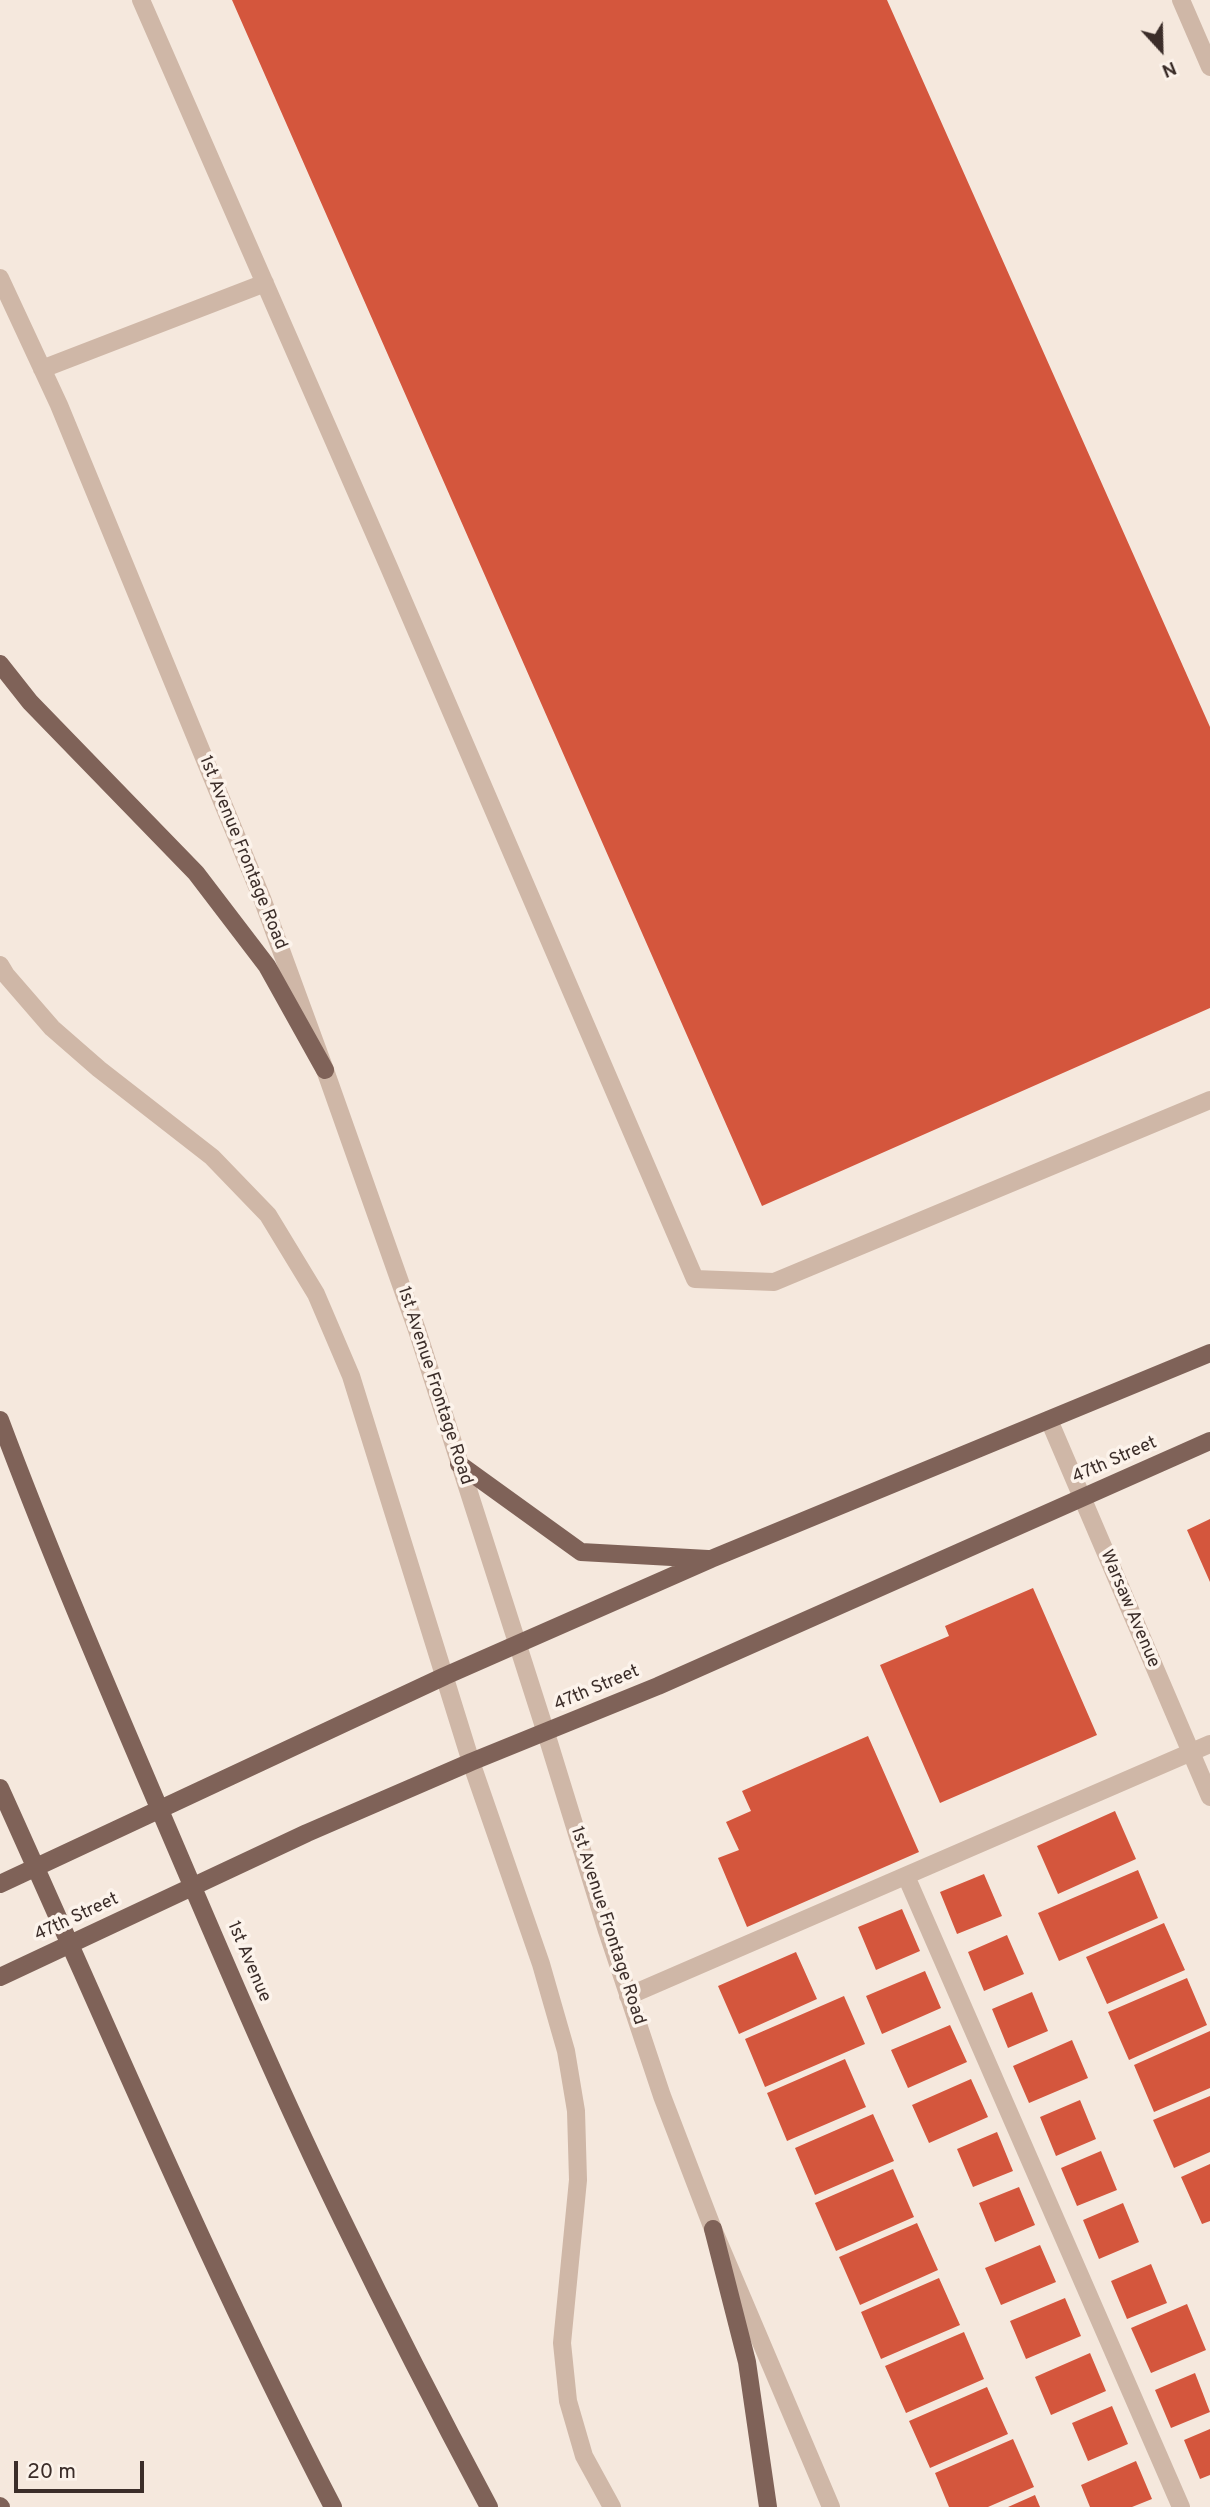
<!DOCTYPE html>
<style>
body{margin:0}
#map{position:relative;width:1210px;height:2507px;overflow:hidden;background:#f5e8dd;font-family:Overpass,sans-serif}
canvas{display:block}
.north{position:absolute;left:1126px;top:14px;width:70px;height:70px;-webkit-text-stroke:5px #fcf3eb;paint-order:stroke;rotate:158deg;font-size:19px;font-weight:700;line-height:28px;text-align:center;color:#3b2d29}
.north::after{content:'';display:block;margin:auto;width:24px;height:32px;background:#3b2d29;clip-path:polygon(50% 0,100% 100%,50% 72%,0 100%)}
.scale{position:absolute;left:14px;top:2461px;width:130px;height:32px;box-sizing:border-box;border:4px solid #3b2d29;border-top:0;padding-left:9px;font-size:21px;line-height:24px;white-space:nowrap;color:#3b2d29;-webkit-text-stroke:5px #fcf3eb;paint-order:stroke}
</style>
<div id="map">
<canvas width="1210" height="2507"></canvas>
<div class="north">N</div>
<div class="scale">20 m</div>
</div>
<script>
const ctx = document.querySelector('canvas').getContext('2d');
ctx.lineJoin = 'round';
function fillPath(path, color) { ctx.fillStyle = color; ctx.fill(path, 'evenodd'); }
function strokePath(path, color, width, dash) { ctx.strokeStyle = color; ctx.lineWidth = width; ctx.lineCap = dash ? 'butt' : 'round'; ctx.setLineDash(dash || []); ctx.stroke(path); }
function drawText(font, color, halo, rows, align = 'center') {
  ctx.font = font + ' Overpass,sans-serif'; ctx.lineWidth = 7; ctx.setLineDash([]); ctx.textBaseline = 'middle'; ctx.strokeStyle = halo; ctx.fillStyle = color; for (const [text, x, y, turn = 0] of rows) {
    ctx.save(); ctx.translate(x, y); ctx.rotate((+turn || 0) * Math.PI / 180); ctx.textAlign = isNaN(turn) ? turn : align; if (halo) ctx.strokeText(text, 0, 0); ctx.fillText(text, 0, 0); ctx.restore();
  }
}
fillPath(new Path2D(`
 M232,0H887L1210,727V1008L762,1206Z
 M1210,1519V1582L1187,1530Z
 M1033,1588L1097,1735L940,1803L880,1665L949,1636L945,1626Z
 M868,1736L919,1852L747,1927L718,1858L739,1850L726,1822L751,1811L742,1791Z
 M1115,1811L1136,1859L1058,1894L1037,1846Z
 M1138,1870L1158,1918L1059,1961L1038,1913Z
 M984,1874L1002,1916L957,1934L940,1892Z
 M902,1909L920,1951L876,1970L858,1927Z
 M1164,1923L1185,1970L1107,2004L1086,1957Z
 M1007,1935L1024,1974L984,1991L968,1952Z
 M796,1952L817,1999L739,2034L718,1986Z
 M925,1971L941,2008L882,2034L866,1996Z
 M1187,1978L1207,2025L1129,2060L1108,2012Z
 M1032,1992L1048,2031L1008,2048L992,2009Z
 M844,1996L865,2044L765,2087L745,2039Z
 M950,2025L967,2062L908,2088L891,2050Z
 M1210,2031V2088L1154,2112L1134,2065Z
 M1072,2040L1088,2078L1029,2103L1013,2066Z
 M845,2059L866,2107L787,2141L767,2093Z
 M971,2079L988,2117L929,2143L912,2105Z
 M1210,2096V2152L1174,2168L1153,2120Z
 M1080,2100L1096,2139L1056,2156L1040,2117Z
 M873,2114L894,2161L815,2195L795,2148Z
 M997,2132L1013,2171L973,2187L957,2149Z
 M1101,2151L1117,2190L1077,2206L1061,2168Z
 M1210,2164V2221L1202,2224L1181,2177Z
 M893,2169L914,2217L836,2251L815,2203Z
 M1019,2187L1035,2225L995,2242L979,2203Z
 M1123,2203L1139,2242L1099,2259L1083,2220Z
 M917,2223L938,2270L860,2305L839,2257Z
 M1040,2245L1056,2282L1001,2305L985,2268Z
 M1151,2264L1167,2303L1127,2319L1111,2281Z
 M939,2278L960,2325L881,2359L861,2312Z
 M1065,2298L1081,2336L1026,2359L1010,2321Z
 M1187,2304L1206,2350L1151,2373L1131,2328Z
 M964,2332L984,2379L906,2413L885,2366Z
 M1090,2353L1106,2391L1051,2415L1035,2377Z
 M1195,2373L1210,2412L1171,2428L1155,2390Z
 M987,2387L1008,2434L930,2468L909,2421Z
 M1112,2406L1128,2444L1088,2461L1072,2423Z
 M1210,2429V2475L1200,2479L1184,2440Z
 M1013,2439L1034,2487L988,2507H949L935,2473Z
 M1136,2461L1152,2499L1132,2507H1090L1081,2485Z
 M1035,2495L1040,2507H1008Z`), '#d4563d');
strokePath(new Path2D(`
 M141,0L388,565L695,1279L774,1282L1210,1100
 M1181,0L1210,67
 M0,278L59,405L263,901L325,1070L417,1330L546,1733L607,1931L662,2096L713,2229L831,2507
 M42,369L265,283
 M0,965L6,975L52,1028L99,1069L212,1157L268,1215L316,1294L351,1376L471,1762L541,1964L566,2051L576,2111L578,2180L562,2343L568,2401L584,2456L612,2507
 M1049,1420L1210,1797
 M906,1876L1181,2507
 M628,1996L1210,1744`), '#cfb7a7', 18);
strokePath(new Path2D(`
 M0,664L30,702L196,873L267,966L325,1070
 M0,1420C49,1551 104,1679 159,1808C218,1946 276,2084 342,2219C389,2316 438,2412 489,2507
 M459,1464L581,1552L708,1559
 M0,1788C109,2029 211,2273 333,2507
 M0,1884L445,1676L711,1559L1210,1353
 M0,1977L307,1833L471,1762L658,1686L1210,1441
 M713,2229L747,2362L768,2507
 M0,2506L1,2507`), '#7f6258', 18);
drawText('18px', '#3b2d29', '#fcf3eb', [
 ["1st Avenue Frontage Road",242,853,68],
 ["1st Avenue Frontage Road",434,1386,72],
 ["47th Street",1115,1461,-24],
 ["Warsaw Avenue",1129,1609,67],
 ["47th Street",597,1689,-23],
 ["47th Street",77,1918,-25],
 ["1st Avenue Frontage Road",607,1926,72],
 ["1st Avenue",248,1962,67]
]);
</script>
